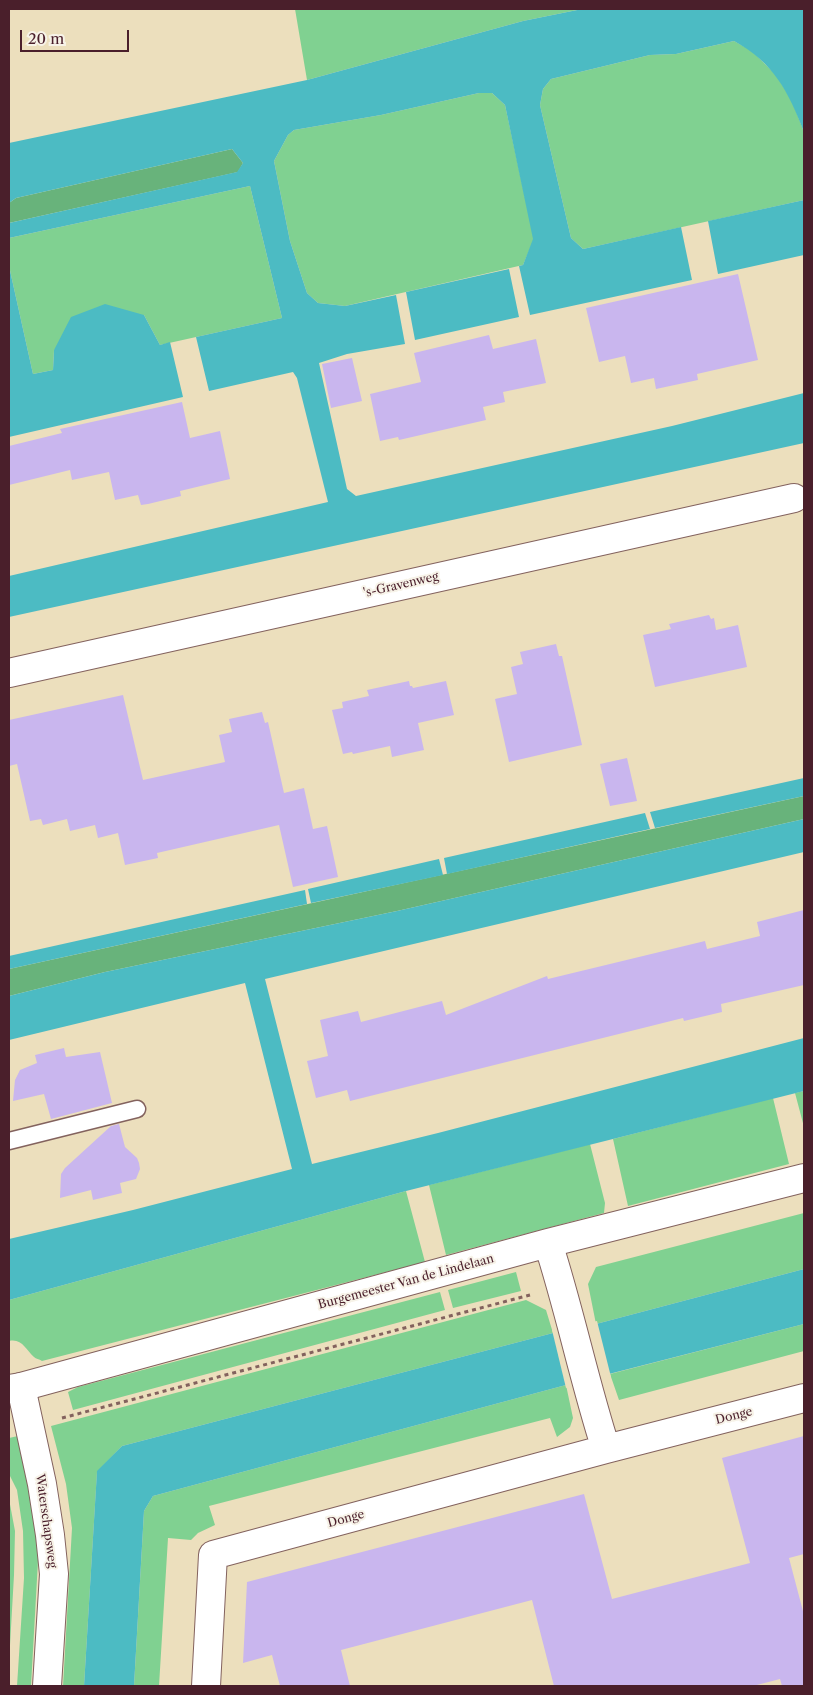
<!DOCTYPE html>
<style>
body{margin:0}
#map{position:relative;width:813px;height:1695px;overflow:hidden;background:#ecdfbd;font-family:"Libre Caslon Text",serif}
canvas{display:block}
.frame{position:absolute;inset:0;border:10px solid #4a1f2b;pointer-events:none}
.scale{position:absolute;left:20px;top:30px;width:109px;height:22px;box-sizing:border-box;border:2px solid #4a1f2b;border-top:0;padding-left:6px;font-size:15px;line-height:18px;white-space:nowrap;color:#4a1f2b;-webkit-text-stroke:4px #f7f3e8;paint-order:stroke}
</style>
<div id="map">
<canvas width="813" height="1695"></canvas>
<div class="frame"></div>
<div class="scale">20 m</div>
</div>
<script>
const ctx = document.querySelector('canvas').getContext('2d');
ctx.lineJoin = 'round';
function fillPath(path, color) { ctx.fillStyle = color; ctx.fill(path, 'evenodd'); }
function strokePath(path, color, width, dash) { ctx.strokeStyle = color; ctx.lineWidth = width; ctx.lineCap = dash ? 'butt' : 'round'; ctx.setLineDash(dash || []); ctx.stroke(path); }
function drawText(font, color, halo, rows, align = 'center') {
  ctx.font = font + ' "Libre Caslon Text",serif'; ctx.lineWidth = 4; ctx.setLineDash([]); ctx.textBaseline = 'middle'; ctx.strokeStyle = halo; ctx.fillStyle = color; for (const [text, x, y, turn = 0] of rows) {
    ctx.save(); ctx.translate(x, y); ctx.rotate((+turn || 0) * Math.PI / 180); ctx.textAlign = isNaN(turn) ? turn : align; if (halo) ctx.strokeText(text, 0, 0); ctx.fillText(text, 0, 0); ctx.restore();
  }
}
fillPath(new Path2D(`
 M295,9H582L523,21L307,80Z
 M734,41L752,51L777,76L792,101L804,132V200L583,249L571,238L540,105L543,89L551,79L650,55L676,54Z
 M479,93H492L505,105L534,239L523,265L345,306L318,303L307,293L290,241L274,161L288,135L294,130L381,115Z
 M250,186L282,318L160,345L144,315L54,350L53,370L33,374L9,266V238Z
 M804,1091V1127L795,1093Z
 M773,1098L789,1164L628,1206L613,1139Z
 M590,1144L605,1203L604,1213L446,1255L429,1185Z
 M406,1191L425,1262L42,1361C39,1359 36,1359 34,1357C26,1350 22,1338 9,1341V1300Z
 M804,1213V1269L596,1324L588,1284L596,1267Z
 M516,1272L521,1291L453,1308L448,1290Z
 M440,1292L445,1310L73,1410L68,1392L78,1387Z
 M526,1300L546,1310L553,1333L122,1446L97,1472L84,1686H63L72,1528L66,1484L51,1426Z
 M804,1324V1351L619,1400L610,1374Z
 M566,1385L573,1418L570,1427L557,1437L550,1418L209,1506L215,1525L198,1533L191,1540L168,1538L159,1686H134L144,1511L153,1496Z
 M18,1436L36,1522L38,1561L31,1686H17L24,1578L23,1531L17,1490L9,1474V1438Z
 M9,1499L15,1531L14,1575L9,1663Z`), '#80d191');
fillPath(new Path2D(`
 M232,149L243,163L238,172L9,223V203L16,198Z
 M804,796V819L397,911L105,972L9,996V969Z`), '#68b37b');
fillPath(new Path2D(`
 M582,9H804V132C788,91 774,63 734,41L676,54L650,55L551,79L543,89L540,105L571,238L583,249L681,227L692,280L530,315L519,266L523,265L533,239L505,105L492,93H479L381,115L294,130L288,135L274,161L290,241L307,293L318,303L345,306L396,295L405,344L347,354L319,363L347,489L356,496L672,426L804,393V443L9,617V576L328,502L297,378L293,372L209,391L196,337L282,318L250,186L9,238V223L237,172L243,163L232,149L16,198L9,203V143L307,80L523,21Z
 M804,200V255L718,274L708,221Z
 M9,266L33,374L53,370L54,350L71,317L105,304L144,315L160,345L170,342L183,397L9,437Z
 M509,269L519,317L415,340L406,292Z
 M804,778V796L655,828L650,812Z
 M645,813L650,829L447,874L444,858Z
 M804,819V852L265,979L312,1164L438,1133L804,1038V1091L406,1191L9,1300V1239L133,1210L292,1169L245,983L9,1040V996L105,972L397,911Z
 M439,859L443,875L311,903L308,889Z
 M305,890L307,904L9,969V956Z
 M804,1269V1324L566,1385L153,1496L144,1511L134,1686H84L97,1471L122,1446L553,1333L596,1324Z`), '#4cbbc3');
fillPath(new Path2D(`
 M597,1321L611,1377L566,1388L552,1330Z`), '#ecdfbd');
fillPath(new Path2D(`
 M738,274L758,360L697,374L698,380L656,389L654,378L631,383L625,356L599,362L586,308Z
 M489,335L493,349L536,339L546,383L503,392L505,402L483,407L486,420L399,440L398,437L380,441L370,394L421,382L414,353Z
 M352,358L362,401L331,408L322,364Z
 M182,402L190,438L220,431L230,479L180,491L181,496L148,504L141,505L138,495L115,500L109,472L72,480L70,470L9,485V446L62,433L60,429Z
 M709,615L711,619L714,618L716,630L738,625L747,667L655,687L643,635L671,629L669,624Z
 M556,644L559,656H562L582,745L509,762L495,699L517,694L511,667L523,664L520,652Z
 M409,681L410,686H412L413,688L446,681L454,715L418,723L424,750L392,757L390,746L353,754L352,752L343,754L332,710L343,708L342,702L369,696L367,690Z
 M123,695L143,780L225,762L219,735L232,732L229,719L262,712L265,723L268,722L284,793L304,788L313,829L327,826L338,877L293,887L279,825L157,853L158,858L125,865L118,833L98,838L95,825L70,831L67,819L43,825L41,819L30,821L17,764L9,766V720Z
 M627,758L637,801L610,806L600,764Z
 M804,910V985L721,1004L722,1012L684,1021L683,1018L350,1101L347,1090L316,1098L307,1061L328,1056L320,1020L358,1011L361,1022L442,1001L446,1015L547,976L548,979L705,941L707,949L760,936L757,922Z
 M64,1048L66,1057L100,1052L112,1103L51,1119L44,1094L13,1101L15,1080L20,1070L37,1063L35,1055Z
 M119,1124L125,1147L137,1158L139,1163L140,1169L136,1179L120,1183L122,1193L93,1200L91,1190L60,1198L61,1174L65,1168L111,1126Z
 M804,1436V1554L789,1558L804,1615V1686H782L780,1679L753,1686H554L532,1600L341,1650L350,1686H280L272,1655L243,1663L247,1582L584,1494L612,1599L750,1563L722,1458Z`), '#c9b6ee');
const service = new Path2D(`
 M9,1141L137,1109`);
const minor = new Path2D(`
 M9,673L794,498
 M548,1243C570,1311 584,1381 606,1449
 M21,1387L548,1243L804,1178
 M206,1686L213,1555L606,1449L804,1398`);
const tertiary = new Path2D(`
 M9,1389L21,1387L42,1484L50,1535L54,1574L47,1686`);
strokePath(service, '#83625e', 19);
strokePath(minor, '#83625e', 30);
strokePath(tertiary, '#83625e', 30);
strokePath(new Path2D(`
 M62,1418L530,1295`), '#83625e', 3, [4, 4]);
strokePath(service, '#fff', 16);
strokePath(minor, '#fff', 28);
strokePath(tertiary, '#fff', 28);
drawText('12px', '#4a1f2b', '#f7f3e8', [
 ["'s-Gravenweg",401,585,-13],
 ["Burgemeester Van de Lindelaan",406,1282,-15],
 ["Donge",734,1416,-14],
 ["Donge",346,1519,-15],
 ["Waterschapsweg",46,1521,82]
]);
</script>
